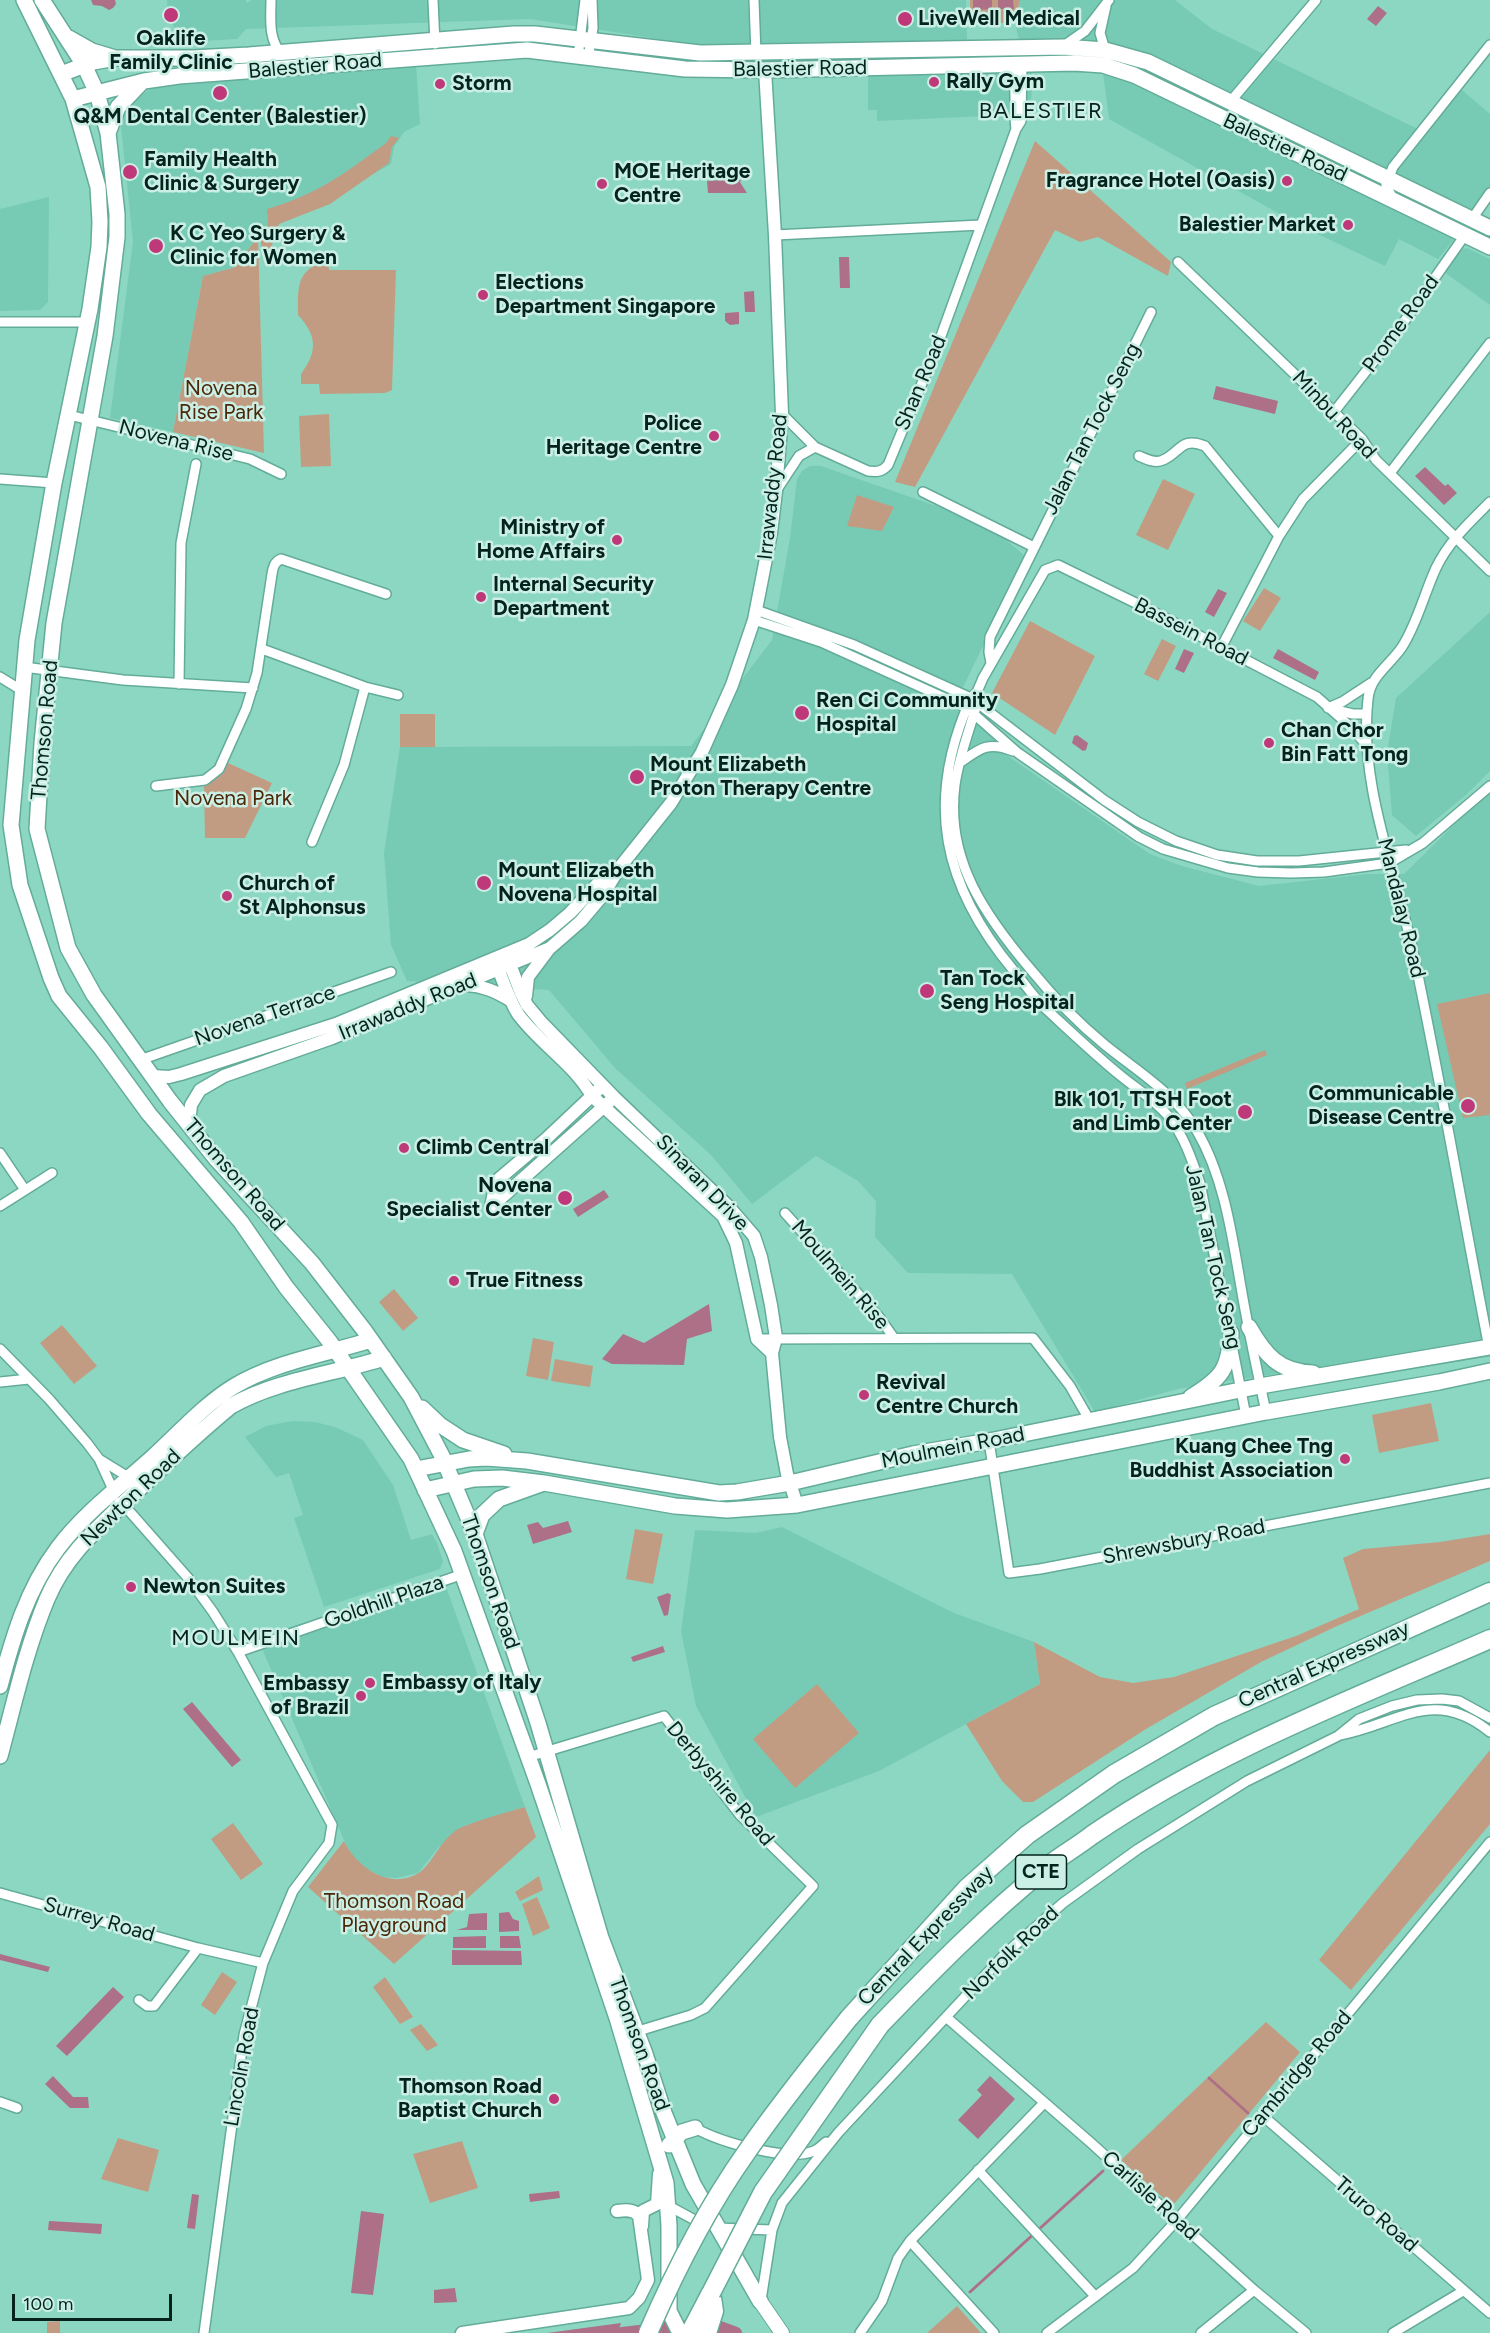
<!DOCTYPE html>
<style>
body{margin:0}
#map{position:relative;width:1490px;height:2333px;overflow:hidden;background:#8cd7c2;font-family:Figtree,sans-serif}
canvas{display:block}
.scale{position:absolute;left:12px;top:2294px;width:160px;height:27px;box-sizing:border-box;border:3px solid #03231c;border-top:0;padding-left:8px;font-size:18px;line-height:21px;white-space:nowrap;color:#03231c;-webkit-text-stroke:4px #cbefe4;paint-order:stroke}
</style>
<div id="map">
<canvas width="1490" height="2333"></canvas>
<div class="scale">100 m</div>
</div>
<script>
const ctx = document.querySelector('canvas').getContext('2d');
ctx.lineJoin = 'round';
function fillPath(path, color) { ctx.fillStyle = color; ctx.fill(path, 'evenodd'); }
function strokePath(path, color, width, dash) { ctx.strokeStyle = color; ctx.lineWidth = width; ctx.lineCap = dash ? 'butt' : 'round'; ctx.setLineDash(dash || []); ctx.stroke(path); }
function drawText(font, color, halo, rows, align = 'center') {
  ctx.font = font + ' Figtree,sans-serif'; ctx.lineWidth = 5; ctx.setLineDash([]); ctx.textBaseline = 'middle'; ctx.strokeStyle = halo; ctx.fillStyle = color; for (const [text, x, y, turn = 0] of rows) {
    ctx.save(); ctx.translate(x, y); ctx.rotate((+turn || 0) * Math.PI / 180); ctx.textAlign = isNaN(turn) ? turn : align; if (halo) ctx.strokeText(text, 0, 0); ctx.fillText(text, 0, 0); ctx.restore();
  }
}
fillPath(new Path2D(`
 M167,0H246V3L252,0H966L967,40L772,47L703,46L530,19L246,29L237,39L203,41L202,36L186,37L176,31L168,16Z
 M1020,0H1175L1212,29L1420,130L1456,85L1490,114V194L1438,259L1399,239L1385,266L1305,228L1109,119L1103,73L1032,72L1031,114L877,121V110H868V74L1026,69L1015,23Z
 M416,65L420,124L404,132L394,147L391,164L331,197L274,219L258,236L236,267L203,276L173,432L110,418L133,242L120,117L126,104L156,86Z
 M49,197L48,302L40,310L0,311V209Z
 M1467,248L1490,259V305L1444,272L1460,250Z
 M810,466H821L988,524L1026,557L953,708L985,730L1008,756L1150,854L1182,866L1259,886L1367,874H1404L1490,789V1338L1474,1343L1178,1389L1095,1412L1012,1274L908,1273L875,1237L876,1201L858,1181L816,1156L752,1204L711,1155L615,1068L549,990L407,981L391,945L384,853L400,747L691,746L772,640L790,538L797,479L802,471Z
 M1490,612V771L1466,795L1416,836L1392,815L1387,753L1396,698Z
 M292,1421L315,1422L335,1427L363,1440L393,1485L411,1540L432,1534L437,1543L443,1561L440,1569L324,1607L294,1518L303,1515L289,1473L276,1477L245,1437L266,1426Z
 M782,1527L954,1613L1034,1642L1040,1684L879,1771L756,1817L696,1706L681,1631L695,1530L756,1533Z
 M444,1581L525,1807L462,1827L438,1848L418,1873L396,1878L382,1877L368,1870L358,1863L347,1847L257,1637Z`), '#77cbb5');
fillPath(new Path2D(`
 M970,0H1020L1015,23H970Z
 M391,136L399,138L392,147L389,163L330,204L279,224L272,245L263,257L260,237L268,227L267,209C318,194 344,174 386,143Z
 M1035,141L1171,262L1168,276L1098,237L1080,242L1055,230L915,487L895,482Z
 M258,236L264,453L173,432L203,276L236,267Z
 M328,260L329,270H396L392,390L385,393L320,394L319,384H301V374C318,351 317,336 298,315C298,285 296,270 328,260Z
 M329,414L331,466L301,467L299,416Z
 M1163,479L1195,494L1168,550L1136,535Z
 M857,495L894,507L882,531L847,526Z
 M1264,588L1281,598L1260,631L1243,621Z
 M1030,621L1095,656L1055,735L992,693Z
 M1162,639L1176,646L1158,681L1144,674Z
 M400,714H435V747H400Z
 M228,763L272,783L245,838H205L204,786Z
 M1490,993V1115L1463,1118L1437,1004Z
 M1265,1050L1267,1055L1187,1089L1185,1083Z
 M394,1289L418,1318L403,1331L379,1302Z
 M62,1325L97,1366L74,1384L40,1343Z
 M533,1338L554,1342L548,1380L526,1376Z
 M555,1359L593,1366L590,1387L551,1381Z
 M1431,1403L1439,1441L1379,1453L1372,1415Z
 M635,1529L663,1534L653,1584L626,1579Z
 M1490,1534V1561L1337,1626L1261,1662L1146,1729L1033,1802H1023L1002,1781L966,1724L1040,1684L1034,1642L1100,1677L1133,1683L1174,1677L1296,1636L1359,1609L1343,1558L1363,1549L1440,1542Z
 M817,1684L859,1733L795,1788L753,1739Z
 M1490,1750V1824L1351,1990L1319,1960Z
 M525,1807L536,1837L394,1964L308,1887L344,1841C356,1866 388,1890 417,1874C434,1864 440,1837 462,1827C482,1819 504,1813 525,1807Z
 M233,1823L263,1864L241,1880L211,1839Z
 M539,1876L543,1890L520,1901L515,1892Z
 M537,1897L550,1928L533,1936L522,1904Z
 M222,1972L237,1982L215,2015L201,2005Z
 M385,1977L413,2017L400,2024L373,1987Z
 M1266,2022L1300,2052L1175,2203H1169L1121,2160Z
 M421,2024L438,2045L427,2051L410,2030Z
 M118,2138L159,2150L148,2192L101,2179Z
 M462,2141L478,2188L430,2203L413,2154Z
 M957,2306L981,2333H927Z
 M60,2321V2333H47V2322Z`), '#c29c82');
fillPath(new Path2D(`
 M91,0H115L116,4L113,8L109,10L102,6L93,5Z
 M973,0H992V9L973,10Z
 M998,0H1013L1014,9H998Z
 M1378,6L1387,13L1376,26L1367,19Z
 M741,179L740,182L747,193H708L707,181Z
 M839,257H849L850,288H840Z
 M754,291L755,312H745L744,292Z
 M739,312V324L730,325L725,321V313Z
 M1216,386L1278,401L1275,414L1213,399Z
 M1425,467L1445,486L1448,484L1457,493L1444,505L1415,476Z
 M1218,589L1227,593L1214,617L1205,612Z
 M1184,649L1194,653L1184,673L1175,669Z
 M1278,649L1319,672L1315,680L1273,658Z
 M1077,735L1088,743L1086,750L1083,751L1072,743L1074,736Z
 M604,1190L609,1197L578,1217L573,1209Z
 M709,1304L712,1331L687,1339L684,1365L612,1364L602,1359L623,1334L644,1343Z
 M568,1521L572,1532L533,1544L527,1525L538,1522L543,1528Z
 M668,1593L671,1595L668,1615L664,1616L657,1597Z
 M663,1646L665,1652L633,1662L631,1657Z
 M192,1702L241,1760L232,1767L183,1709Z
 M509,1912L513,1919L519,1921V1931L499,1932V1913Z
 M487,1913V1930H457L467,1927L469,1914Z
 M486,1936V1948H453V1937Z
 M500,1936H519L521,1948H500Z
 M452,1950L521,1951L522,1965H452Z
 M0,1954L50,1967L48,1972L0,1960Z
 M113,1987L124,1997L67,2056L56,2046Z
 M53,2076L73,2097H88L89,2108H70L45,2084Z
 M990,2076L1015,2099L978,2139L958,2120L982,2095L977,2090Z
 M559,2191L560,2198L530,2202L529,2194Z
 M192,2194L199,2195L195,2229L187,2228Z
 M361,2211L384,2214L373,2295L351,2293Z
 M49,2221L102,2224L101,2234L48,2230Z
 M455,2288L457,2302L434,2303V2290Z
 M621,2323L618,2333H547Z`), '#ad7087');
strokePath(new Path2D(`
 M1209,2078L1248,2113
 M970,2292L1103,2171`), '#ad7087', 3);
strokePath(new Path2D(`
 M703,2325L717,2326L736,2333
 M622,2333L682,2326`), '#ad7087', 12);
const minor = new Path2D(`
 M271,0C271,18 268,39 281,53
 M433,0L435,44
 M754,0L756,54
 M1065,45L1085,31L1109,0
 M1105,50L1100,33L1106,6
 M578,57L585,0
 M588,58L593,28L592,0
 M1008,63C1019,74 1013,112 1016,129
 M1230,102L1316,0
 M1393,199L1386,185L1393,167L1490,45
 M1472,219L1490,193
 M775,235L981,225
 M1178,262L1362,439L1376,460L1490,571
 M0,322H87
 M1334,412L1396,333L1465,235
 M782,414L815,447L868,471C877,472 882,472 888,465L937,347L1016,129L1021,121L1022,62
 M69,415L250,459L281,474
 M1139,456C1146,459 1155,464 1163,460C1180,453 1181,436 1205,446L1279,536
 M1390,473L1490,343
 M0,479L54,483
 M776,491L799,456L815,447
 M923,492L1034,547
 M756,610L854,645L971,698L1104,800L1138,822L1176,841L1217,855L1257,861H1299L1406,850
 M754,620L821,642L967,708L1018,753L1139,837L1163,849L1228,868L1258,872L1291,873L1324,872L1389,863L1423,843L1490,786
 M1221,648L1279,536L1303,499L1362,439
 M262,649L365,687L398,695
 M991,663L989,652L990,637L1151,312
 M24,667L123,680L253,688
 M0,677L21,690
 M179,684L181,543L196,464
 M977,692L979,697C971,726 959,755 955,785C945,860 986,917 1032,971C1054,998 1078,1023 1105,1045C1137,1071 1176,1094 1197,1131C1224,1177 1232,1235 1241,1287C1248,1329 1257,1370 1266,1412
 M1328,708L1342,702L1371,683
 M1331,709L1353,714H1367
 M961,762C980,748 989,741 1013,751
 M156,786L205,780L219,769L246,709L257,673L272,574C273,568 274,562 281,559L386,594
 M312,842L344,765L365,687
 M140,1060L391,972
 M0,1153L25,1190
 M0,1206L52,1173
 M785,1213L879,1317L894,1338
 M757,1339L1033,1338L1070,1386L1090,1421
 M1489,1348C1464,1219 1442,1089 1415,961C1398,877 1358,785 1368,699C1370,676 1390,665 1402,647C1417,624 1424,594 1436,568C1449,541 1469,523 1490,502
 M0,1349L49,1399L87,1443L99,1459L114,1492
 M0,1382L29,1379
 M1246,1416L1200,1183C1192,1160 1184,1136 1169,1117C1156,1101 1137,1089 1121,1076C1095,1055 1071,1032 1046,1009C1034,998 1025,984 1014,971C943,886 924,802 971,698L977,692L983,678L1045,570L1058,565L1150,610L1317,697L1353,729L1368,747
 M989,1441L1009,1573L1040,1569L1490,1483
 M99,1459L130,1478
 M119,1502L123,1504L189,1579L213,1612L238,1652L332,1825L329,1843L293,1891L263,1963L244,2035L204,2333
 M238,1652L463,1574
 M1340,1735C1398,1724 1433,1686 1490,1732
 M528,1757L664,1716L740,1815L813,1886L705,2008L691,2015L635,2032
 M0,1893L198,1948L263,1963
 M139,2000L147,2006H154L198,1948
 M946,2017L1090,2142L1254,2290L1306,2333
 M0,2102L17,2108
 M1263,2116L1490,2313
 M695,2128C720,2142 788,2162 814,2151C819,2149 822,2145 826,2142
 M978,2170L1095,2296
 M667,2205L704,2225
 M717,2228L772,2230
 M910,2241L994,2333
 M761,2300L772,2230L782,2203L838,2133L946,2017L1005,1954L1063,1903L1138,1849L1247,1781L1338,1736L1359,1719L1392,1706L1417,1700L1442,1699L1459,1701L1490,1718
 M860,2333L882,2301L898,2258L910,2241L1044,2103
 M1047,2333L1133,2268L1177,2220L1490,1842
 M1201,2333L1254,2290
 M1393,2333L1463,2291`);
const tertiary = new Path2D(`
 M506,954L521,993L527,1005L542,1023L614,1097L728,1206L754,1236L761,1257L771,1305L776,1338L772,1353L780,1437L787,1474L797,1505
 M496,963C503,980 508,998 518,1014C540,1044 573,1063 592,1096L723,1216L736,1243L757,1339L772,1353
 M466,985C483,986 495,991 510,1000
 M526,996L528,977L549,949
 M152,1076L169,1077L181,1074L336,1024L529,944L550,930L570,913L606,875L620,867
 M189,1123L191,1105L200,1090L224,1076L332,1038L550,948L581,921L603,895L620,867L671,803L702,752L732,685L754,620L771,533L776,491L782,414L775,235L765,70
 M491,1207L494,1192V1183L546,1139L598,1090
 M491,1207L609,1102
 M642,2226L643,2211L657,2204L659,2174
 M462,2333L629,2308L639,2298L648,2280L639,2216C634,2209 625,2210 617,2211`);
const secondary = new Path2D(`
 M760,2301L782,2333`);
const primary = new Path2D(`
 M24,0L73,99L98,187L100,222L99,247L90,309L54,483L27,640L11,825L20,885L51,978L59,996L101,1048L149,1114L241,1222L286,1287L330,1342L411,1459L454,1551L538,1784L617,2018L666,2183L669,2226V2311L680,2333
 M42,0L84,65L97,93L108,133L117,214V237L105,336L54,623L42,743L37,829L68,948L94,995L170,1101L217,1160L312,1263L364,1330L411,1397L442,1456L475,1534L538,1723L601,1938L645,2054L664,2113L693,2184L760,2301
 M69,38L92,51L112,57
 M61,74L93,62L116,58H193L249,55L514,34H535L700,53L1063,47L1105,50L1148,62L1490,228
 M73,99L144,81L179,76L527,50L685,69L765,70L1074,63L1103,65L1134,75L1490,247
 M108,133L118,107L140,84
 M1249,1327C1265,1355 1279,1372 1313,1373
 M1191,1397C1222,1378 1229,1369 1231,1333
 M422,1408L440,1425L463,1440L504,1454
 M416,1469L469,1459L486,1458L527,1461L719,1493L737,1492L790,1483L913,1454L989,1441L1260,1386L1490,1347
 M425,1490L474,1479L502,1478L544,1483L675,1506L727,1510L797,1505L1266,1412L1439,1382L1490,1371
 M475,1534L482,1515L499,1499L541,1484
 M0,1686C13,1637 27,1589 58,1548C84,1513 122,1485 154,1456C179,1433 204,1405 233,1387C274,1362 326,1354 371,1340
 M0,1756C14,1704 26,1649 47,1599C64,1559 92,1533 123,1504C158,1471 193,1437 231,1406C276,1380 334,1374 384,1358
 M669,2145L682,2132L695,2128`);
const motorway = new Path2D(`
 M849,2018L967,1888L1027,1835L1114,1774L1214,1716L1490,1592
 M880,2025C933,1970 987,1915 1048,1866C1062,1855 1078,1846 1092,1835C1215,1751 1355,1698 1490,1639
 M690,2333L711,2293
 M707,2333L714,2311L712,2298`);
strokePath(minor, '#63ac99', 12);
strokePath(tertiary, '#63ac99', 15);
strokePath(secondary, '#63ac99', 16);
strokePath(primary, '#63ac99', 18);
strokePath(motorway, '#63ac99', 21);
strokePath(minor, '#fff', 9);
strokePath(tertiary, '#fff', 12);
strokePath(secondary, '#fff', 14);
strokePath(primary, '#fff', 15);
strokePath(motorway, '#fff', 18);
const motorwayBridge = new Path2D(`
 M711,2293L763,2192L880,2025
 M648,2333C675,2271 707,2208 746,2153C778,2106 814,2062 849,2018`);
strokePath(motorwayBridge, '#63ac99', 21, []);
strokePath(motorwayBridge, '#fff', 18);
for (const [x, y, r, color] of [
 [171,15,8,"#bf3879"],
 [905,19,8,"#bf3879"],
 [934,82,6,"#bf3879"],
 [440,84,6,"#bf3879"],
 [220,93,8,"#bf3879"],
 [130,172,8,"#bf3879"],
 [1287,181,6,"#bf3879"],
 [602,184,6,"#bf3879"],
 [1348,225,6,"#bf3879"],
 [156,246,8,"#bf3879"],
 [483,295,6,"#bf3879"],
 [714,436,6,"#bf3879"],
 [617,540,6,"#bf3879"],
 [481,597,6,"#bf3879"],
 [802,713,8,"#bf3879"],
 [1269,743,6,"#bf3879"],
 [637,777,8,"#bf3879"],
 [484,883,8,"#bf3879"],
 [227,896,6,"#bf3879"],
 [927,991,8,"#bf3879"],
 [1468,1106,8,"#bf3879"],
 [1245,1112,8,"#bf3879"],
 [404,1148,6,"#bf3879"],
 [565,1198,8,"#bf3879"],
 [454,1281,6,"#bf3879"],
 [864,1395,6,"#bf3879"],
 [1345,1459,6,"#bf3879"],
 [131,1587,6,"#bf3879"],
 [370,1683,6,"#bf3879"],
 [361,1696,6,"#bf3879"],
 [554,2099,6,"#bf3879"]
]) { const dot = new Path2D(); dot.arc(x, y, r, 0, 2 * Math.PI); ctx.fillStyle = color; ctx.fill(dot); strokePath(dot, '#cbefe4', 2); }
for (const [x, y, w] of [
 [1041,1872,51]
]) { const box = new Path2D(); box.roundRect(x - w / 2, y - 17, w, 34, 4.5); ctx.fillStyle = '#cbefe4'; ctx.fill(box); strokePath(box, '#03231c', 1.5); }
drawText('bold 20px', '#03231c', null, [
 ["CTE",1041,1872]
]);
drawText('bold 21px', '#03231c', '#cbefe4', [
 ["LiveWell Medical",918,19],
 ["Oaklife",171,39,"center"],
 ["Family Clinic",171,63,"center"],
 ["Rally Gym",946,82],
 ["Storm",452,84],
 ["Q&M Dental Center (Balestier)",220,117,"center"],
 ["Family Health",144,160],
 ["Clinic & Surgery",144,184],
 ["MOE Heritage",614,172],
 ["Centre",614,196],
 ["Fragrance Hotel (Oasis)",1275,181,"right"],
 ["Balestier Market",1336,225,"right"],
 ["K C Yeo Surgery &",170,234],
 ["Clinic for Women",170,258],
 ["Elections",495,283],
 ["Department Singapore",495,307],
 ["Police",702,424,"right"],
 ["Heritage Centre",702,448,"right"],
 ["Ministry of",605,528,"right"],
 ["Home Affairs",605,552,"right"],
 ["Internal Security",493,585],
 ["Department",493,609],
 ["Ren Ci Community",816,701],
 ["Hospital",816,725],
 ["Chan Chor",1281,731],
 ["Bin Fatt Tong",1281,755],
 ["Mount Elizabeth",650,765],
 ["Proton Therapy Centre",650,789],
 ["Mount Elizabeth",498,871],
 ["Novena Hospital",498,895],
 ["Church of",239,884],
 ["St Alphonsus",239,908],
 ["Tan Tock",940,979],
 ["Seng Hospital",940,1003],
 ["Communicable",1454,1094,"right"],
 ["Disease Centre",1454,1118,"right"],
 ["Blk 101, TTSH Foot",1232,1100,"right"],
 ["and Limb Center",1232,1124,"right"],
 ["Climb Central",416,1148],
 ["Novena",552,1186,"right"],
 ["Specialist Center",552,1210,"right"],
 ["True Fitness",466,1281],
 ["Revival",876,1383],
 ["Centre Church",876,1407],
 ["Kuang Chee Tng",1333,1447,"right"],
 ["Buddhist Association",1333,1471,"right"],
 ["Newton Suites",143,1587],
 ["Embassy of Italy",382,1683],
 ["Embassy",349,1684,"right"],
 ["of Brazil",349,1708,"right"],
 ["Thomson Road",542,2087,"right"],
 ["Baptist Church",542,2111,"right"]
], 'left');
drawText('21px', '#03231c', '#cbefe4', [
 ["Balestier Road",315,66,-5],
 ["Balestier Road",800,69,-1],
 ["Balestier Road",1285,148,25],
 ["Prome Road",1401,324,-54],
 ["Shan Road",921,383,-67],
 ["Minbu Road",1334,415,47],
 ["Jalan Tan Tock Seng",1092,429,-63],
 ["Novena Rise",176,441,14],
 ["Irrawaddy Road",773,487,-84],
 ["Bassein Road",1191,632,27],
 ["Thomson Road",45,730,-85],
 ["Mandalay Road",1401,908,76],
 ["Irrawaddy Road",408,1007,-22],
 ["Novena Terrace",265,1016,-19],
 ["Thomson Road",234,1175,49],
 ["Sinaran Drive",702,1183,46],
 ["Jalan Tan Tock Seng",1213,1257,77],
 ["Moulmein Rise",840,1275,49],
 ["Moulmein Road",953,1448,-11],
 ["Newton Road",131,1498,-44],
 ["Shrewsbury Road",1184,1542,-11],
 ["Thomson Road",490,1582,71],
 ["Goldhill Plaza",384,1602,-19],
 ["Central Expressway",1324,1665,-24],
 ["Derbyshire Road",720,1784,50],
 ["Surrey Road",99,1920,16],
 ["Central Expressway",926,1936,-46],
 ["Norfolk Road",1011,1953,-44],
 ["Thomson Road",639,2044,70],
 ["Lincoln Road",242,2067,-80],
 ["Cambridge Road",1297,2074,-50],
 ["Carlisle Road",1150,2196,42],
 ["Truro Road",1376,2215,41]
]);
drawText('21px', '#4b2709', '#cbefe4', [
 ["Novena",221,389],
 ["Rise Park",221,413],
 ["Novena Park",233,799],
 ["Thomson Road",394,1902],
 ["Playground",394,1926]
]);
ctx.letterSpacing = '1.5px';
drawText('22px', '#03231c', '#cbefe4', [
 ["BALESTIER",1041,112],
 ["MOULMEIN",236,1639]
]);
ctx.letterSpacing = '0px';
</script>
